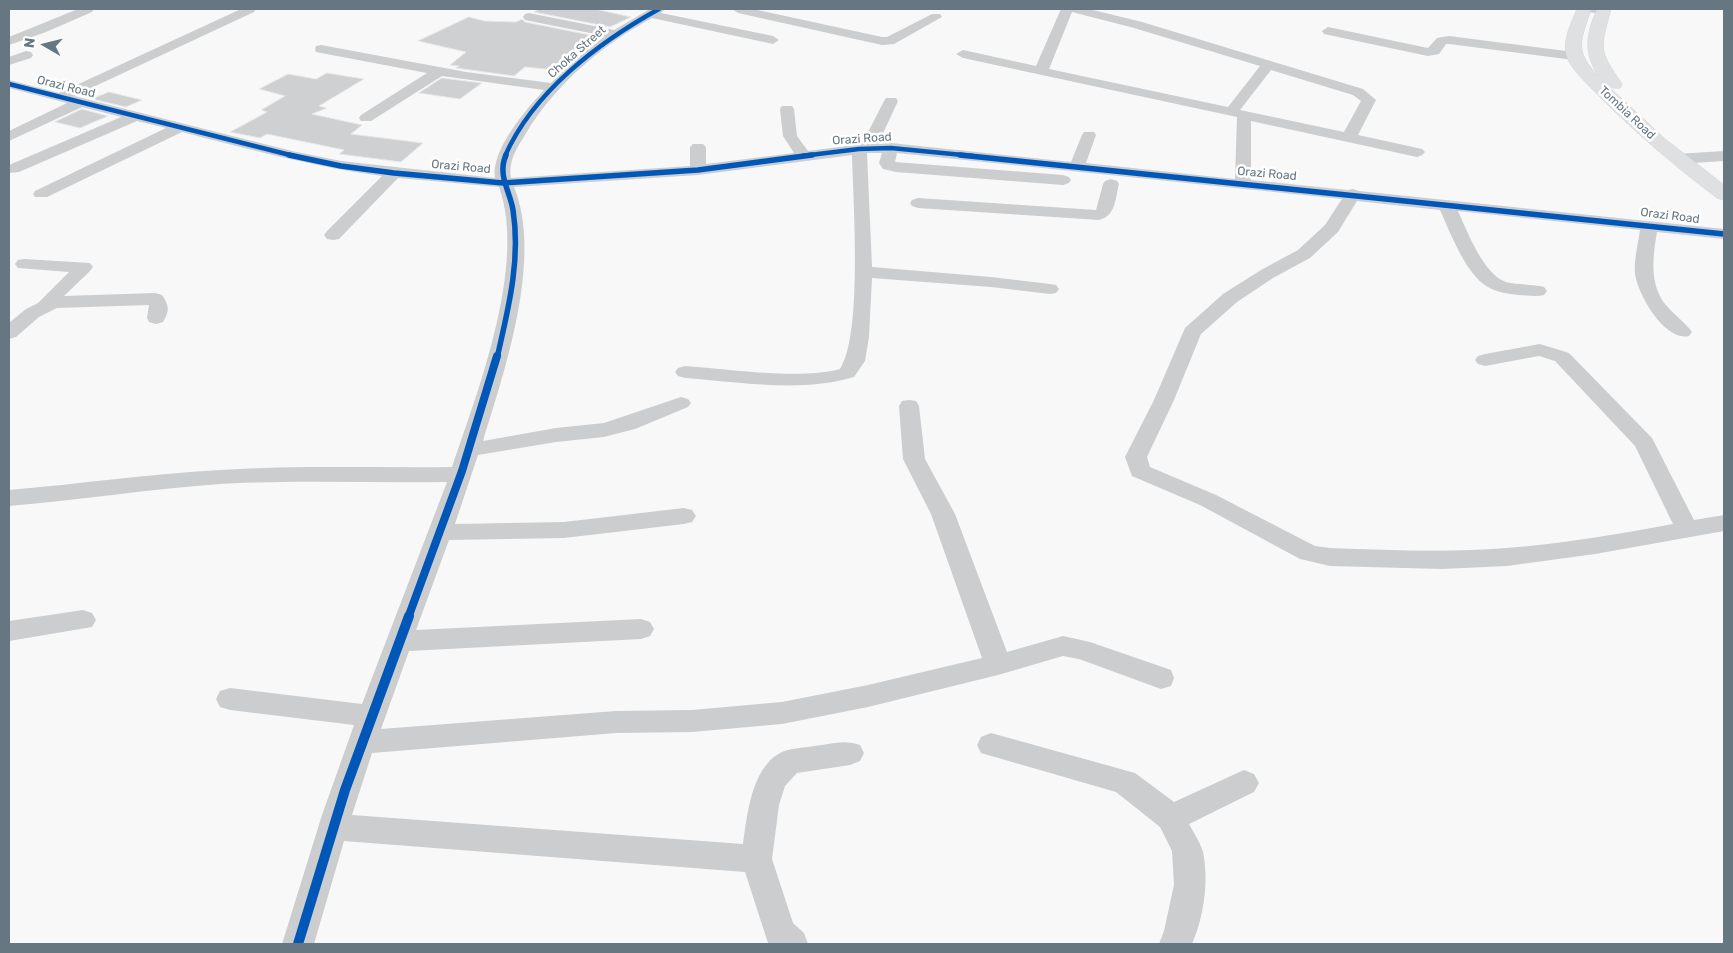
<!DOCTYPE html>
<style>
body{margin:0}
#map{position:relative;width:1733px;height:953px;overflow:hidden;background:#f8f8f8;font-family:Rubik,sans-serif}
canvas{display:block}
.frame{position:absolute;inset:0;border:10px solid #667781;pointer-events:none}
.north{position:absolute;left:20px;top:20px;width:50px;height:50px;-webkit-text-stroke:4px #fff;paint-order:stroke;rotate:278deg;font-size:14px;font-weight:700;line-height:20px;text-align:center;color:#667781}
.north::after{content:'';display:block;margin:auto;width:18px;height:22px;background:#667781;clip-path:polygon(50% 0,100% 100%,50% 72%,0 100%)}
</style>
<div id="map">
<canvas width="1733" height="953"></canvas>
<div class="frame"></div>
<div class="north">N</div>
</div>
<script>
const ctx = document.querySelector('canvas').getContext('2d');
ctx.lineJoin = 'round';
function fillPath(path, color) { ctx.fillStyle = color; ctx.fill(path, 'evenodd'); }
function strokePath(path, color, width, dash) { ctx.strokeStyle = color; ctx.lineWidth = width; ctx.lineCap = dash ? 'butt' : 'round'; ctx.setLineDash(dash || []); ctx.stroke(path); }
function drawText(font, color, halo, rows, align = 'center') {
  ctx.font = font + ' Rubik,sans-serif'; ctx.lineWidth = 5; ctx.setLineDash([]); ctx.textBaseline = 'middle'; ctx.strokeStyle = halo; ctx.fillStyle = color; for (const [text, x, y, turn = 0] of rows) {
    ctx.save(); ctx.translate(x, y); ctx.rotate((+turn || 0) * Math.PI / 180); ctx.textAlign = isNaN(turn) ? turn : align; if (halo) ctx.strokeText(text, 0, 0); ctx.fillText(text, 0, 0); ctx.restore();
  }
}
const building = new Path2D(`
 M540,9H595L631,17L610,27L534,12Z
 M469,17L485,21L516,22L522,19L525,22L595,36L555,70L525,67L514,76L456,68L459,66L450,65L466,52L418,41Z
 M327,73L364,79L319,106L327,108L312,114L362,125L351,134L423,143L401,162L339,154L344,150L267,134L260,138L230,132L267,112L261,110L285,96L259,89L288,74L316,79Z
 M442,78L482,83L460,99L419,93Z
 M109,92L142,100L126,107L92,99Z
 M82,109L108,116L80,128L55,122Z`);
fillPath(building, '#cfd0d1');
strokePath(building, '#e8e8e8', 1);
const major = new Path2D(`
 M1577,9H1591C1581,41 1573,50 1599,77C1583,52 1586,35 1597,9H1611C1600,50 1598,49 1622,84L1620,88H1610L1664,138L1724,185V200L1717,198C1672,164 1630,128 1590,87C1582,78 1568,66 1566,53C1563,38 1572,22 1577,9Z`);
strokePath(major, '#d3d4d5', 1);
fillPath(new Path2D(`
 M78,9H94L92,12L46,32L9,45V37Z
 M241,9H256L254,12L74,96L292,151L341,161L495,178C491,149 526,110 544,90L442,76L371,121H361L359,118L361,115L427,73L321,53L316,52L315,49L316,46L321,45L466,72L551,83L569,65L605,36L525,20L523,17L525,14L529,13L614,30L650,9H665L661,13L773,36L779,40L773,44L652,18C602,45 554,85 525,135C517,148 508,161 511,178L690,166V147L693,144H703L706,147V164L794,153L783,136L780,109L782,106H792L794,109L797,136L808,151L862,144L884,101L886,98H896L898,101L878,144L891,143L1071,162L1082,135L1084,132H1094L1096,135L1086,163L1235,179L1237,117L963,58L956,54L963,50L1036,66L1061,9H1089L1142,22L1363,89L1376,100L1358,135L1422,149L1425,152L1422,155L1417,157L1251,121V180L1348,190L1353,189L1359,191L1724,229V239L1657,232C1653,256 1649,283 1665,304C1673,314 1684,321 1692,332L1689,336C1665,342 1637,294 1635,273C1634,259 1638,244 1640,230L1458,211C1467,231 1484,275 1506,282C1518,285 1532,284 1544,287L1547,291L1544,295C1536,297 1527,295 1518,295C1508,294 1496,292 1488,287C1466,275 1450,232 1440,210L1357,201L1338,232L1310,258L1273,278L1237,302L1201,334L1174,400L1147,457L1150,467L1216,495L1315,546L1330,548C1389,550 1447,553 1506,548C1562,544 1618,534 1673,524L1635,446L1555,361L1539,356L1485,366L1478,364L1475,360L1478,356L1485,354L1540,344L1569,353L1652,438L1694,520L1724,515V531L1595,554L1507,566L1442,569L1330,566L1300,559L1200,505L1132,476L1125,457L1154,400L1185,328L1223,294L1261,270L1298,250L1325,225L1342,199L897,153L895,162L1063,175L1069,177L1071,180L1069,183L1063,185L896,172L883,169L879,163L882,153H867L872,267L991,277L1050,284L1056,285L1059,289L1056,293L1050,294L991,287L872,278L869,337L865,361L854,377C800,393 740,382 685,378L678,376L675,372L678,368L685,366C728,369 800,380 840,369C863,334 853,200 852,155L698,175L514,187C543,258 505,370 483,441L556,428L604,423L681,397L688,399L691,403L688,407L635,429L604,437L556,442L478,455L455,524L564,522L684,508L692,510L696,516L692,522L684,524L564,538L449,540L416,630L641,619L650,622L654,629L650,636L641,639L409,651L381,729L616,711L692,710L782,702L868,685L982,658L931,514L903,459L899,406L902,401L909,400L916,401L919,406L925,459L955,514L1007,652L1063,636L1090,642L1171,670L1174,678L1171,686L1161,689L1079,659L1063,656L998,675L868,707L782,724L692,732L616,733L372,753L352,815L743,844C747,816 751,769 780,753C790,748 803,748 814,746C830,744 845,739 860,745L864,753L860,761L850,765L797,773L785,786L779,805L772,859L793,923L804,933L808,944L768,943L745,872L344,841L314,944H282L322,815L354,725L230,710L220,707L216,699L220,691L230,688L362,704L447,482C371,483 295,480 220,484C149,489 80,500 9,506V490C79,484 149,474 220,470C298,465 375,468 452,467C478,391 527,264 499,187L398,178L339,239L333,240L327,239L324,235L327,231L382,176C314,167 248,149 182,132L47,197H35L33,194L35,191L166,128L137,121L19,172L9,173V165L121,117L82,107L9,141V131L67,103L9,88V80L59,93ZM1072,12L1134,28L1260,66L1228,107L1049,69ZM1271,70L1353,95L1361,101L1344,132L1240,110Z
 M732,9H753L882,37H887L932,14H940L942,17L894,44L882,45L738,13Z
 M1586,9H1608L1609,10L1603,14L1588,12Z
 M1328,27L1428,48L1437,38L1449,36L1574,52L1581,56L1574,60L1449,44H1446L1439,54L1428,56L1324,34L1322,31Z
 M26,51L31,52L33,55L31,58L9,65V57Z
 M1724,151V161L1677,164L1672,162L1669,159L1672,156L1677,154Z
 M1111,179L1117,181L1119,184C1115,199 1116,216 1099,220L918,208L912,206L910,203L912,200L918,198L1096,210L1103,184L1105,181Z
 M24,259L90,263L93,267L90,271L64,296L155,293L162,295C169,305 170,311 163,322L156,324L149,322L147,318L149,305L57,308L39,317L16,337L9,339V323L26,309L38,303L69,272L18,268L15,264L18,260Z
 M83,610L92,613L96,620L92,627L9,641V621Z
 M991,733L1135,773L1174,802L1244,770L1254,774L1259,783L1254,792L1189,824C1194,833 1200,842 1203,852C1209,881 1204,917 1192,944H1159L1164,931L1174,885L1172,851L1160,827L1116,792L981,753L977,745L981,737Z`), '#cbcdce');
fillPath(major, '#dfe0e1');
strokePath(new Path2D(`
 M9,84L294,156
 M505,156C533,92 599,42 659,9
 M802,156L859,149L891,148L973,156`), '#0057b8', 4.5);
strokePath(new Path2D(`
 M289,155L341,166L394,173L503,183L698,170L812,155
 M960,155L1724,234
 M497,358C508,310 521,260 513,210C510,191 497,175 506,155`), '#0057b8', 5.5);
strokePath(new Path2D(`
 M408,618L462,471L497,356`), '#0057b8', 8);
strokePath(new Path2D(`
 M298,944L345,790L409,616`), '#0057b8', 10);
drawText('12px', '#667781', '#fff', [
 ["Choka Street",577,52,-41],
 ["Orazi Road",66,87,14],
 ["Tombia Road",1627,113,43],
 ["Orazi Road",862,139,-4],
 ["Orazi Road",461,167,5],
 ["Orazi Road",1267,174,5],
 ["Orazi Road",1670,216,7]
]);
</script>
